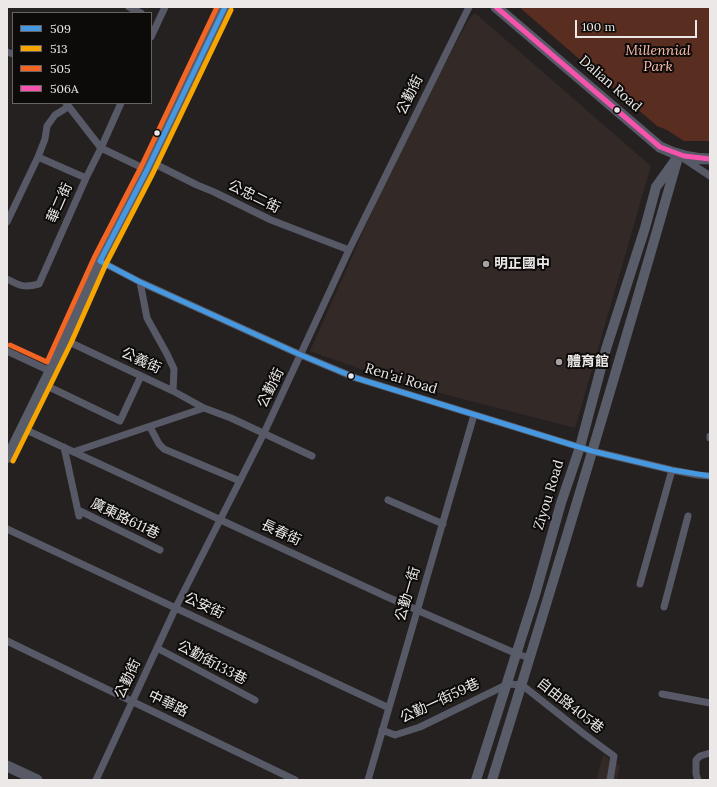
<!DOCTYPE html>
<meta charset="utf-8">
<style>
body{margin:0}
#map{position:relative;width:717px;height:787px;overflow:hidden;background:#242120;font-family:Lora,serif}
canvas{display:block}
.frame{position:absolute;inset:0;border:8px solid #ebe8e7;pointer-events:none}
.legend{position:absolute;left:12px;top:12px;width:140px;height:92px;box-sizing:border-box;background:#0d0b0a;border:1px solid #666362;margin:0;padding:5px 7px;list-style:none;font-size:12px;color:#ebe8e7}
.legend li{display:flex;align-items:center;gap:8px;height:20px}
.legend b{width:20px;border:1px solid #666362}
.scale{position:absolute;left:575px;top:20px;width:122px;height:18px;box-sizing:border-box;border:2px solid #ebe8e7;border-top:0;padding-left:5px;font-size:12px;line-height:14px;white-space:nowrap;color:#ebe8e7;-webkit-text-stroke:3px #0d0b0a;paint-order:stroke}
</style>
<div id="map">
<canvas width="717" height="787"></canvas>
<div class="frame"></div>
<ul class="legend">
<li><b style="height:5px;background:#4699e1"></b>509</li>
<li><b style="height:5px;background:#f7a600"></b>513</li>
<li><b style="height:5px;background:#f26522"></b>505</li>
<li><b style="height:5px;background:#f653ac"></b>506A</li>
</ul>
<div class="scale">100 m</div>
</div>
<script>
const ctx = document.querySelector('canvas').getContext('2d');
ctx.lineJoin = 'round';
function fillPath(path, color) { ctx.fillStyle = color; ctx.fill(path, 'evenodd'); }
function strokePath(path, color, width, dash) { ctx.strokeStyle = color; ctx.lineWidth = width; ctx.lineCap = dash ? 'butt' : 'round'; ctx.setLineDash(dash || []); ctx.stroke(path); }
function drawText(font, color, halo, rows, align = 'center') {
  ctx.font = font + ' Lora,"Noto Sans TC",serif'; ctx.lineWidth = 4; ctx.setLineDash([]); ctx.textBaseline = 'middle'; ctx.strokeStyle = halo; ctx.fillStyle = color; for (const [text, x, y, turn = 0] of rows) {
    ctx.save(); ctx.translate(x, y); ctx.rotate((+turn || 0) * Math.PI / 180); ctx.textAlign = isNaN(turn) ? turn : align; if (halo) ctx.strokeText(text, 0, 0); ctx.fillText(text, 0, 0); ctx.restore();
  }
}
fillPath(new Path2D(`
 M475,13L651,166L575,428L397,382L310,351L388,176L427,96L469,19Z
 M603,755L620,765L617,780H596Z`), '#332927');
fillPath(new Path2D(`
 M519,7H710V141H684L667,130L657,126Z`), '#5a2d21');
strokePath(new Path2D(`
 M129,7L141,13
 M151,37L165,7
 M7,52L13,54
 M66,103L101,148L147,170
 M38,157L86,178
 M683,158L710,176
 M151,162L197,185L214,192L271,220L349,250
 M7,222L38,157L45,139L47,126L55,115L68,107
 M100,261L140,282L301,355L356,378L592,451L672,470L698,475L710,476
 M7,279C20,286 24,288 39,284L86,178L101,148L121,103
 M140,282L147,318L167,354L174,369L173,391
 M65,340L173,391L204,408L231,418L312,456
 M7,351L50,371
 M43,384L120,421L141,376
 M150,427L159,444L164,449L240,481
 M22,428L385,596L517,654L530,658
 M710,436V438
 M64,447L79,516
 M73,452L204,408
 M388,500L443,524
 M78,510L160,550
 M7,529L389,708
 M640,584L672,470
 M664,607L688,516
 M7,641L295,780
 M157,648L255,700
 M662,694L710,703
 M382,730L395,735L420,727L508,684L522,685L584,734L614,756L610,780
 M96,780L176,607L264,433L349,250L469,7
 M368,780L474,415
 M698,780L696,774V760L700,756L710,753`), '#575966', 7);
strokePath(new Path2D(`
 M7,458L65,340L100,261L147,170L225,7
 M476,780L535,595L561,503L580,447L606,349L645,228L656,187L679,155
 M492,780C556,574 618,368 677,161`), '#595c69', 10);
strokePath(new Path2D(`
 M496,7L660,147C676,155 692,159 710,159
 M7,766L37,780`), '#585967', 11);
strokePath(new Path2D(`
 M100,261L140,282L301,355L356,378L592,451L672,470L710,476
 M100,261L147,170L225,7`), '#4699e1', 5);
strokePath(new Path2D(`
 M13,461L71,343L106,264L153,173L231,10`), '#f7a600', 5);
strokePath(new Path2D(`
 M10,345L47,362L94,258L141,167L217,7`), '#f26522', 5);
strokePath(new Path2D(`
 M496,7L660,147L684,156L710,159`), '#f653ac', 5);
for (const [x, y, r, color] of [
 [617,110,3.5,"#ebe8e7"],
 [157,133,3.5,"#ebe8e7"],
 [486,264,4,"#a5a2a1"],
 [559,362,4,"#a5a2a1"],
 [351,376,3.5,"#ebe8e7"]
]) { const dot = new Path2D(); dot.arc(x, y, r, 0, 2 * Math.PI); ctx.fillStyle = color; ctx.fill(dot); strokePath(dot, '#0d0b0a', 1.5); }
drawText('italic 14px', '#ffbfae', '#0d0b0a', [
 ["Millennial",658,51],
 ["Park",658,67]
]);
drawText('14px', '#ebe8e7', '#0d0b0a', [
 ["Dalian Road",610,84,41],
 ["公勤街",410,95,-64],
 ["公忠二街",254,197,26],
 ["華二街",60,203,-66],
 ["公義街",141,361,25],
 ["Ren'ai Road",401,379,17],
 ["公勤街",271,388,-64],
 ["Ziyou Road",549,495,-73],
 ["廣東路611巷",125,519,26],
 ["長春街",281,533,25],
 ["公勤一街",408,594,-74],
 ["公安街",204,606,25],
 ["公勤街133巷",212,663,28],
 ["公勤街",128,679,-65],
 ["公勤一街59巷",440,701,-25],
 ["中華路",168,704,26],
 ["自由路405巷",570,706,38]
]);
drawText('bold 14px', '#ebe8e7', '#0d0b0a', [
 ["明正國中",494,264],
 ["體育館",567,362]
], 'left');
</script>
